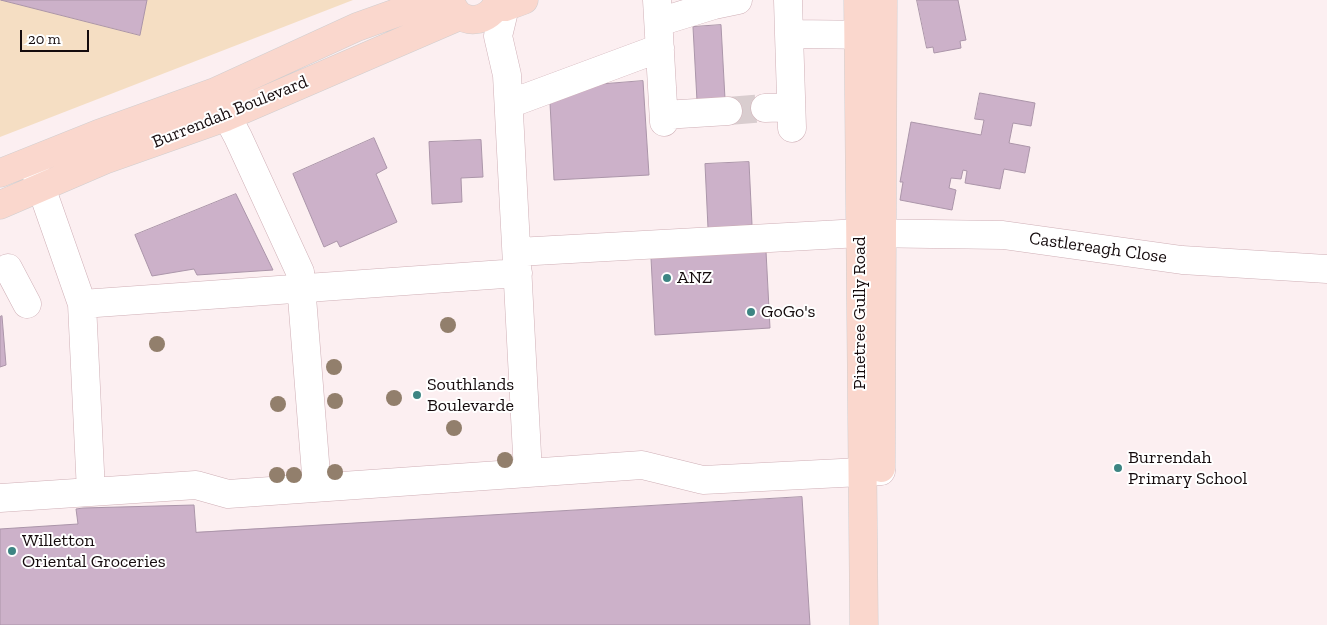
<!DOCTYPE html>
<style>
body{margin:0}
#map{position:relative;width:1327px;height:625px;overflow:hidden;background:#fceff1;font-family:"Zilla Slab",serif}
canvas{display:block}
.scale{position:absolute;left:20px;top:30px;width:69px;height:22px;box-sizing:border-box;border:2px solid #150b0d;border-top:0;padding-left:6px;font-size:15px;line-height:18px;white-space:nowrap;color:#150b0d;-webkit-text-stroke:4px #fff;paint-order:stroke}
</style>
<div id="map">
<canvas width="1327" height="625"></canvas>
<div class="scale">20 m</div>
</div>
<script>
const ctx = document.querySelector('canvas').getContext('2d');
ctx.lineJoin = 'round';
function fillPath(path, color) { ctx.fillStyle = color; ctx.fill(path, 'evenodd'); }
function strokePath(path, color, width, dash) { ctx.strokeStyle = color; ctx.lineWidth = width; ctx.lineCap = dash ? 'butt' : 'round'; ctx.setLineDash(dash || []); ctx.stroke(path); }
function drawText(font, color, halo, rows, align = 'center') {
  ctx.font = font + ' "Zilla Slab",serif'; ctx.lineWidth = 4; ctx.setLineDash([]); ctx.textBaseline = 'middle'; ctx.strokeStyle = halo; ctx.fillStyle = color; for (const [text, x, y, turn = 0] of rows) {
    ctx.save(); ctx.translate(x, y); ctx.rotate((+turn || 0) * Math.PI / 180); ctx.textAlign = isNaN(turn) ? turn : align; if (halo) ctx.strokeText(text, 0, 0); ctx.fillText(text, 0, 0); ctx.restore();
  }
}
fillPath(new Path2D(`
 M0,0H353L0,137Z`), '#f5dec3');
const building = new Path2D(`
 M1,0H147L140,35Z
 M917,0H958L966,40L960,41L961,48L934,53L933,47L927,48Z
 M721,25L725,99L697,101L693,27Z
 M643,81L649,175L554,180L550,103L602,84Z
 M980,93L1035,103L1031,126L1013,123L1009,143L1030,147L1025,173L1004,169L1000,189L965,183L967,171L963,170L961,179L951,178L949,188L956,190L952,210L900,200L903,182H900L911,122L981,135L984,120L975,119Z
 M765,99L766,116L728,119L727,101Z
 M374,138L387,168L376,174L397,222L340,247L337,241L324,247L293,174Z
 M481,140L483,177L461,178L462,202L432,204L429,142Z
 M749,162L752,225L708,228L705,164Z
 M236,194L273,270L197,275L194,269L152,276L135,235Z
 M766,251L770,328L655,335L651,258Z
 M2,316L6,365L0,367V317Z
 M802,497L810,625H0V529L78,524L76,509L83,508L194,505L196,532Z`);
fillPath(building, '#ccb1c9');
strokePath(building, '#ab95a9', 1);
strokePath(new Path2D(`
 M728,111L765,108`), '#d9cdcf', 28, [28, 14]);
const minor = new Path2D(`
 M657,0L664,122
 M788,0L789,34
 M505,7L498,36L507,75L528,473
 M659,22L714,5L738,0
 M216,96L238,137L300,272L317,487
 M509,104L660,48
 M765,108L791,107
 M664,115L728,111
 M792,128L789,34L881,35
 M33,164L82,304L91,492
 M517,252L860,233L1003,235L1182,260L1327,269
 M8,268L27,304
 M82,304L518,273
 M0,498L196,485L228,494L642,465L703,480L881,471`);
const major = new Path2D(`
 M858,0L864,625
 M451,1C457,28 492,24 498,0
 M497,6L505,7L524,0
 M0,173L98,134L215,92L357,27L432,0
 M0,205L107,159L226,117L460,16
 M881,468L883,0`);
strokePath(minor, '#cfafb6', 29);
strokePath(major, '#d0cecf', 29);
strokePath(minor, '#fff', 28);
strokePath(major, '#fad7cd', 28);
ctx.fillStyle = '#927f6c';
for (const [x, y] of [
 [448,325],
 [157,344],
 [334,367],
 [394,398],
 [335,401],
 [278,404],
 [454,428],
 [505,460],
 [335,472],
 [277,475],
 [294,475]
]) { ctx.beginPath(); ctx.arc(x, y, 8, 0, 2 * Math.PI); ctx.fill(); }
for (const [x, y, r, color] of [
 [667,278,5,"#3d8583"],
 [751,312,5,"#3d8583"],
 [417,395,5,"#3d8583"],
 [1118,468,5,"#3d8583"],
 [12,551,5,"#3d8583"]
]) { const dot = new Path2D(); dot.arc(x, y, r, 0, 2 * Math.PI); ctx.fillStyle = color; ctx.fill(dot); strokePath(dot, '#fff', 2); }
drawText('18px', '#150b0d', '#fff', [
 ["Burrendah Boulevard",230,112,-22],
 ["Castlereagh Close",1098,248,8],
 ["Pinetree Gully Road",860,313,-90]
]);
drawText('18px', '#150b0d', '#fff', [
 ["ANZ",677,278],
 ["GoGo's",761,312],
 ["Southlands",427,385],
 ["Boulevarde",427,406],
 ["Burrendah",1128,458],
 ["Primary School",1128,479],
 ["Willetton",22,541],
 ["Oriental Groceries",22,562]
], 'left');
</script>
